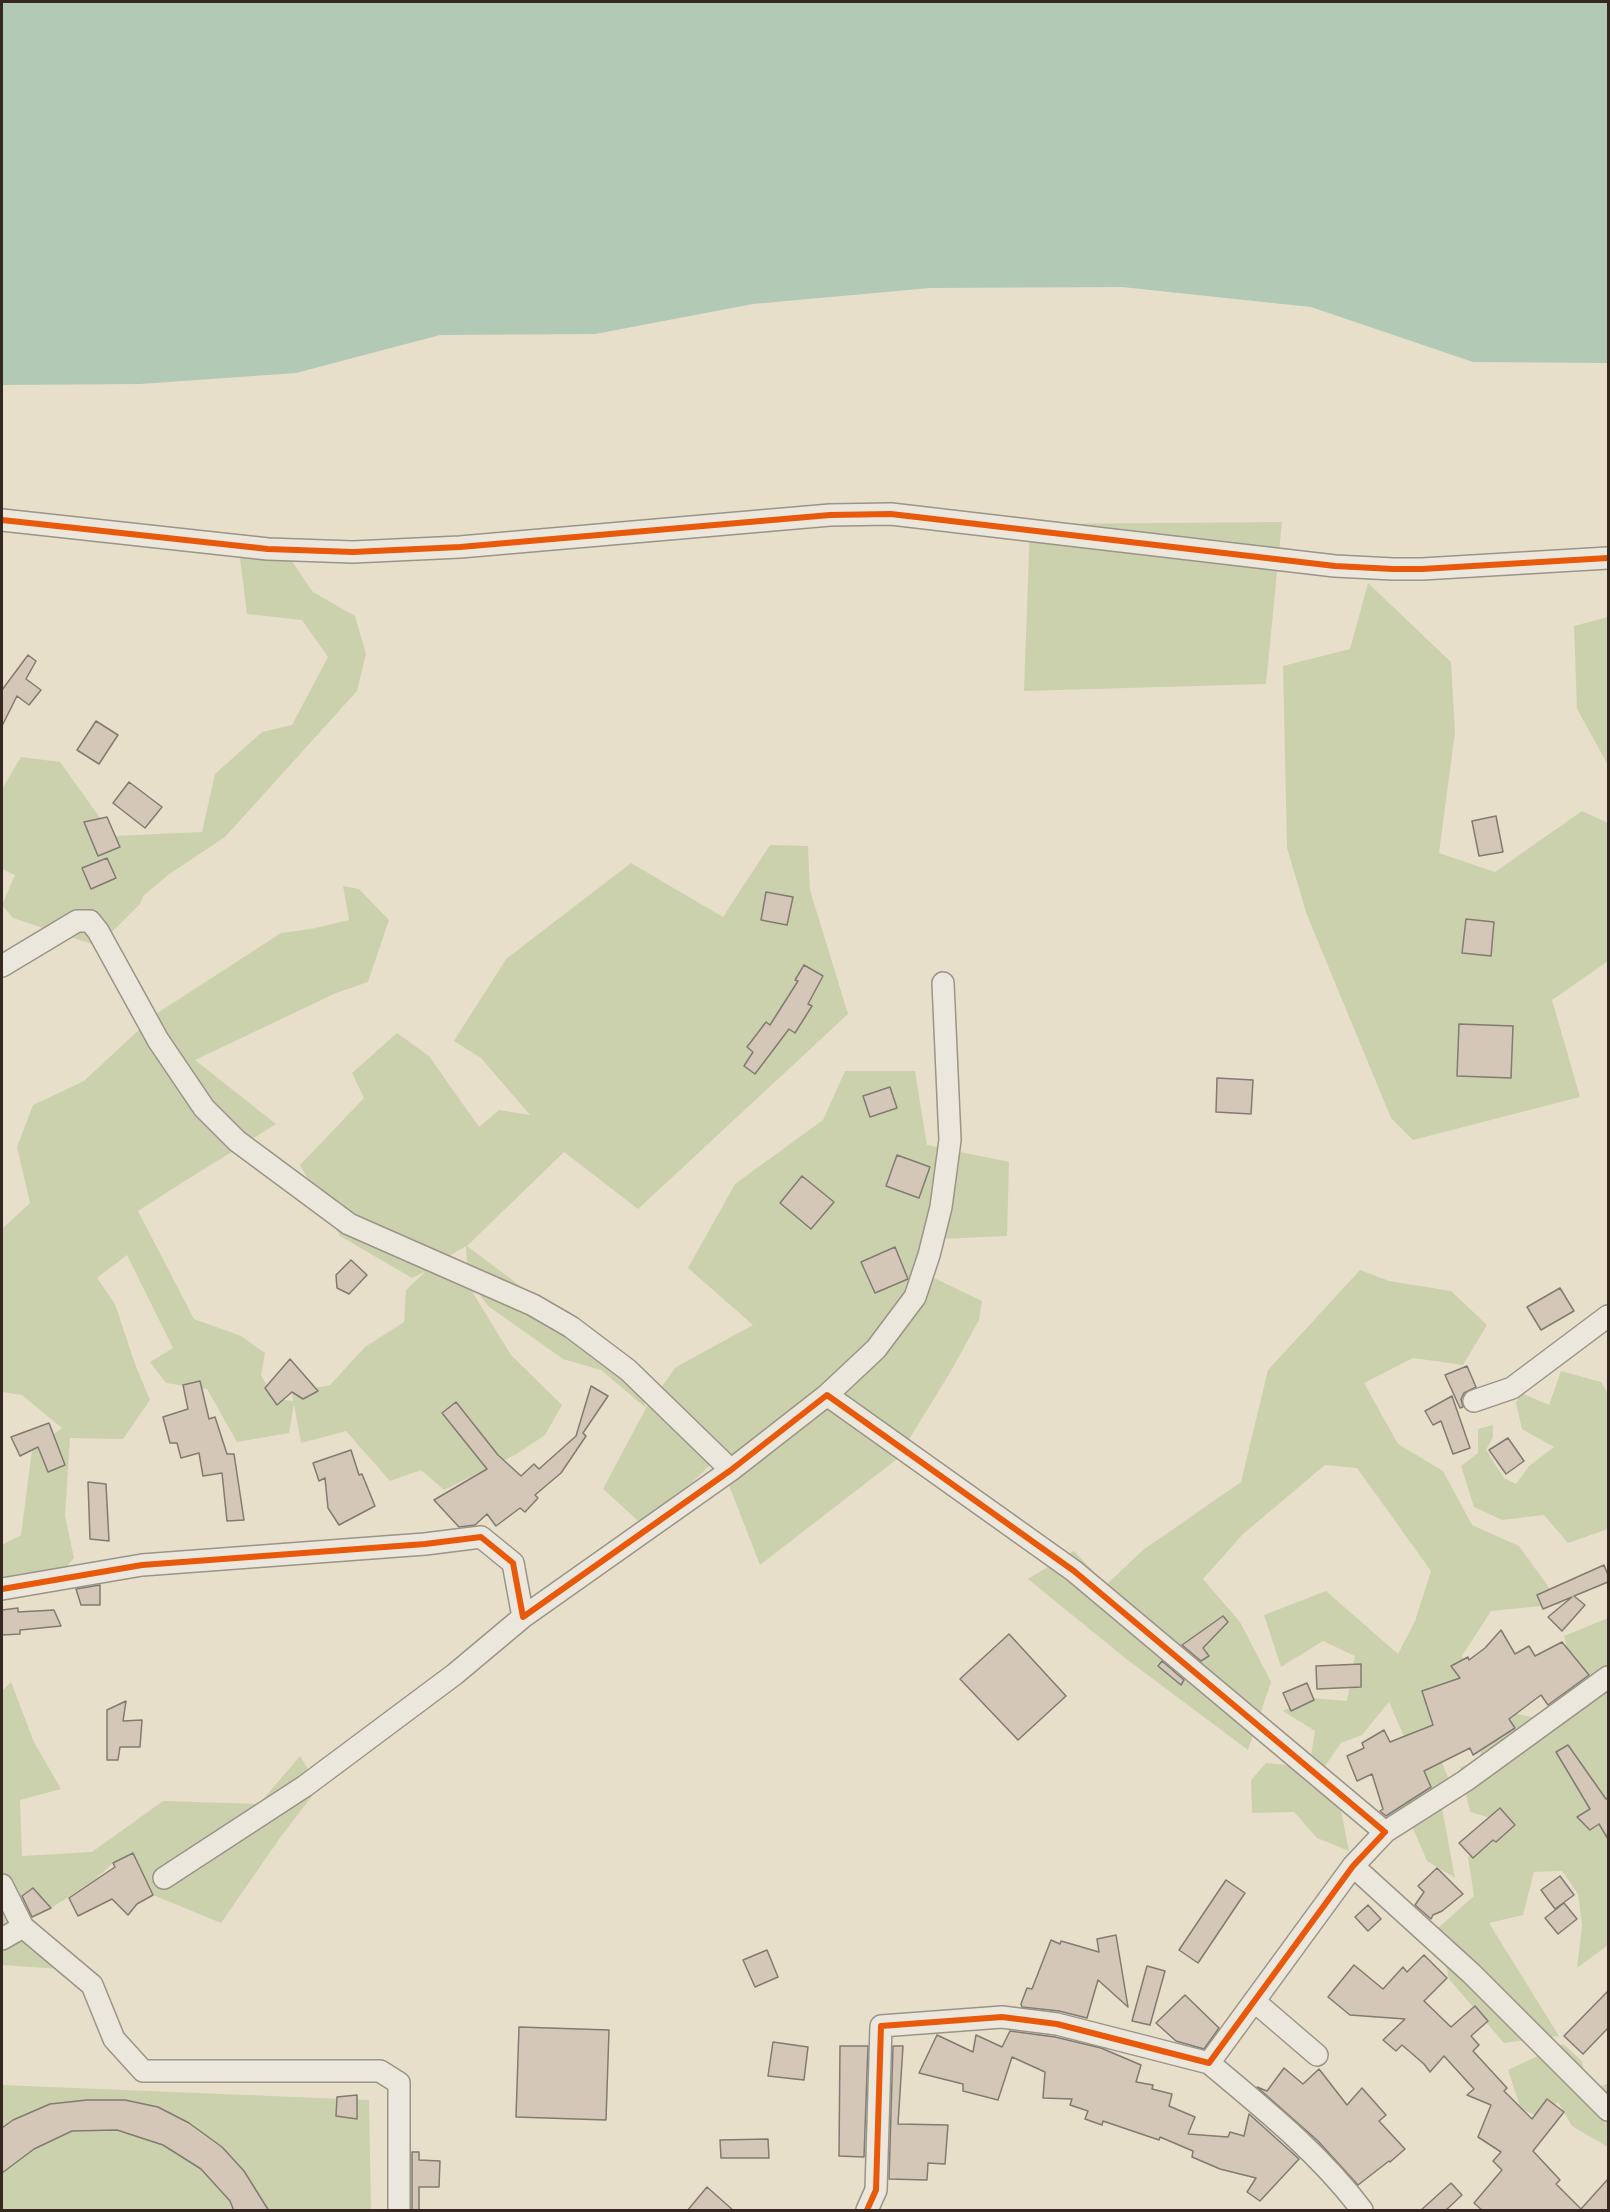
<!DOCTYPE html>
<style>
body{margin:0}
#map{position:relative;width:1610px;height:2212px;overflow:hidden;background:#e7dfca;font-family:Alegreya,serif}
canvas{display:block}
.frame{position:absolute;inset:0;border:3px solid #352821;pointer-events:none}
</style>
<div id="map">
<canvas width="1610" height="2212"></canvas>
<div class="frame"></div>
</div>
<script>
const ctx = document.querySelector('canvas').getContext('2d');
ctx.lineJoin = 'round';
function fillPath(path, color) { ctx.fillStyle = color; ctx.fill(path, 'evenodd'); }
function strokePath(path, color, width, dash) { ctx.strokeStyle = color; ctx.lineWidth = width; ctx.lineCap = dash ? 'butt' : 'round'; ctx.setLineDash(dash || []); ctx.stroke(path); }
fillPath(new Path2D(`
 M1282,522L1266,684L1024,691L1030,524Z
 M285,551L313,592L355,616L366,654L357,691L225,837L168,875L143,896L140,904L98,946L13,918L2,905L15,875L2,869V789L21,757L60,762L113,836L202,832L215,774L262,732L292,725L328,657L302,620L247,614L240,558Z
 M1368,583L1451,662L1455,732L1439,853L1495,872L1582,811L1608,823V961L1552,1000L1580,1097L1413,1140L1391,1118L1307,915L1287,848L1283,666L1350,649Z
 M1608,617V765L1577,709L1574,626Z
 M770,845L808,846L810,890L848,1014L638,1209L564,1152L467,1246L616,1358L638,1385L646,1408L676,1367L753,1325L688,1268L735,1184L823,1120L845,1071H915L927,1145L1009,1162L1007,1236L940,1239L930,1276L982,1301L979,1320L951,1371L897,1459L760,1565L718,1457L646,1528L603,1489L646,1408L601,1370L563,1359L488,1306L468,1279L466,1246L430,1268L462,1275L511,1355L562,1405L545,1435L515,1455L444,1490L421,1470L390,1481L346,1431L301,1443L294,1404L289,1433L237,1442L207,1389L166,1383L150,1362L173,1348L127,1255L97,1278L115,1304L135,1364L150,1400L123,1439L70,1438L65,1516L74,1558L44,1592L2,1599V1545L21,1535L32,1450L62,1428L22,1395L2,1392V1229L30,1203L17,1147L33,1105L84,1081L156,1014L281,933L311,929L349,920L343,886L359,889L389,920L368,982L336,993L195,1060L276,1124C230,1154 183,1181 138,1211L194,1319L241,1336L265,1353L261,1375L275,1399L293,1401L292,1393L330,1385L365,1347L404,1322L406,1290L426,1271L412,1278L340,1236L300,1165L364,1098L352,1073L397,1033L429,1056L479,1127L499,1110L530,1115L481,1058L454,1041L506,959L631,863L723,917Z
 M1360,1270L1389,1281L1451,1291L1487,1325L1463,1365L1413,1358L1364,1383L1398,1444L1443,1471L1472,1525L1519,1546L1561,1604L1491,1611L1462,1656L1494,1709L1536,1718L1577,1683L1564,1636L1608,1618V1945L1577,1968L1582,1926L1578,1894L1562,1871L1534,1872L1523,1915L1489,1923L1559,2036L1504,2043L1449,1979L1438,1928L1474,1896L1468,1857L1489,1836L1514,1825L1470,1812L1460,1767L1481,1761L1479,1720L1430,1733L1449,1780L1442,1808L1455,1878L1427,1861L1406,1812L1409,1748L1389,1702L1362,1735L1341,1743L1311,1786L1340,1805L1349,1851L1317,1838L1294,1812L1252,1813L1251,1780L1266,1763L1309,1767L1315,1731L1283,1711L1311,1698L1347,1701L1355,1656L1323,1641L1281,1667L1264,1615L1326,1591L1398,1654L1415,1621L1431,1571L1357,1468L1325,1465L1243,1534L1203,1579L1240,1622L1271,1682L1248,1750L1125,1658L1028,1579L1074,1551L1106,1585L1143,1550L1241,1482L1268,1370Z
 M1561,1371L1601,1382L1608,1394V1529L1568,1543L1544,1515L1502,1520L1474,1507L1461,1466L1478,1453V1429L1493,1425V1437L1486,1450L1504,1478L1516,1484L1529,1466L1554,1447L1522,1429L1516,1403L1521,1393L1549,1405Z
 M11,1682L34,1742L61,1789L20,1800L22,1856L92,1852L163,1801L259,1804L300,1756L319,1787L282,1835L221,1923L153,1895L133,1853L113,1863L92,1882L51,1908L33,1888L5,1909L60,1969L2,1965V1691Z
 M1563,2044L1582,2061L1587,2089L1608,2084V2147L1572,2126L1558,2102L1535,2115L1521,2109L1508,2070Z
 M2,2085L369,2100L371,2210H2Z`), '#ccd1ad');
fillPath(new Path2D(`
 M2,2H1608V363L1473,362L1311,307L1122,287L930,288L753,304L595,334L440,335L296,373L140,384L2,385Z`), '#b2c9b6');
const building = new Path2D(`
 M28,655L36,661L26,679L41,690L29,705L17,696L2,726V690Z
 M96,721L118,735L99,764L77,750Z
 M129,782L162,807L145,828L113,803Z
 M1496,816L1503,852L1479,856L1472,821Z
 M107,817L120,847L98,856L84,822Z
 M107,858L116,878L91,889L82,868Z
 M766,892L793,897L787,925L761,920Z
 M1466,919L1494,922L1491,956L1462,953Z
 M804,965L823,976L808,1004L812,1006L795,1033L789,1029L755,1074L744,1066L753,1052L747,1047L766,1022L770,1025L798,981L795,980Z
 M1459,1024L1513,1026L1511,1078L1457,1076Z
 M1217,1078L1253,1080L1251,1114L1216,1112Z
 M890,1087L897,1108L870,1117L863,1096Z
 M897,1155L930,1167L919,1198L886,1186Z
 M802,1176L834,1202L811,1229L780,1203Z
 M895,1247L908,1279L875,1293L861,1262Z
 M351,1260L367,1275L349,1294L337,1288L336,1275Z
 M1560,1288L1574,1311L1541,1330L1527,1307Z
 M290,1359L318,1391L303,1399L292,1392L277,1405L265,1388Z
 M1467,1366L1476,1387L1464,1393L1461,1399L1463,1407L1460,1408L1445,1375Z
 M200,1381L209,1419L215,1417L227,1454H234L244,1520L227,1521L222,1473L203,1476L199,1453L181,1458L177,1443H170L163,1417L188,1409L183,1385Z
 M591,1386L608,1396L583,1433L586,1436L561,1473L535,1495L538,1498L525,1512L520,1508L496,1526L487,1514L475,1525L459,1527L434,1500L487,1469L442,1413L456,1402L498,1455L521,1476L534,1464L539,1469L576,1436Z
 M1452,1396L1470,1448L1453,1454L1441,1421L1433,1425L1425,1411Z
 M49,1423L65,1465L48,1472L38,1447L20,1456L11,1437Z
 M1508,1438L1524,1461L1506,1474L1489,1450Z
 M351,1450L359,1475L362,1474L375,1506L339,1525L328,1508L325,1478L319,1481L313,1463Z
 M88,1482L106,1484L109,1541L90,1539Z
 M1604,1565L1608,1575V1582L1574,1596L1585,1605L1562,1631L1548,1617L1572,1597L1543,1609L1537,1595Z
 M100,1585V1605H81L76,1589Z
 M18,1608V1612L54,1610L61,1626L20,1630V1634L2,1635V1610Z
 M1223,1616L1228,1622L1203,1648L1209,1656L1201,1661L1182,1645Z
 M1501,1630L1515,1654L1529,1646L1535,1656L1562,1642L1589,1675L1548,1705L1541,1695L1509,1719L1515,1728L1473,1755L1470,1748L1424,1771L1431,1787L1386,1816L1380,1811L1383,1809L1372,1774L1357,1781L1347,1756L1364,1748L1362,1743L1384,1730L1390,1742L1433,1725L1422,1691L1460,1678L1451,1666L1468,1657L1469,1660L1485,1648Z
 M1009,1634L1066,1696L1018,1740L960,1679Z
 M1162,1661L1184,1680L1181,1685L1158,1666Z
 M1361,1664V1687L1317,1689L1316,1666Z
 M1307,1683L1314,1700L1291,1711L1283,1693Z
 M126,1701L123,1721L142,1720L140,1747H120L118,1760H107V1710Z
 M1568,1745L1606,1799L1608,1798V1839L1599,1824L1590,1830L1577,1817L1590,1809L1556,1752Z
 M1500,1808L1515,1825L1496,1842L1493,1840L1473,1858L1459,1843Z
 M133,1853L153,1895L137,1904L128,1915L112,1899L78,1916L69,1898L115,1867L113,1863Z
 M1437,1868L1463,1894L1442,1911L1433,1915L1431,1919L1415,1905L1424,1892L1418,1886Z
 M1560,1876L1574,1895L1555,1909L1541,1890Z
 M1226,1880L1245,1893L1198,1963L1179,1950Z
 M33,1888L51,1908L32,1917L22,1896Z
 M1564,1903L1577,1919L1558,1934L1545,1918Z
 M1368,1905L1381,1919L1368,1931L1355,1917Z
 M1116,1935L1128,2007L1098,1980L1087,2018L1059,2011L1022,2007L1021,2004L1027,1988L1032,1989L1051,1940L1060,1944L1061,1941L1099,1952L1097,1939Z
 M767,1950L778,1977L755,1987L743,1960Z
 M1424,1955L1447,1978L1424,2001L1451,2027L1475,2006L1488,2021L1471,2036L1479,2045L1473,2051L1507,2088L1504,2091L1532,2119L1547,2099L1564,2112L1533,2151L1560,2180L1556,2184L1581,2209L1608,2179V2211H1483L1474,2203L1502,2170L1493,2161L1501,2152L1478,2137L1491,2105L1467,2095L1474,2089L1444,2056L1430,2072L1424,2064L1402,2045L1396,2051L1383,2040L1405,2019L1350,2015L1328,1997L1354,1965L1383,1989L1403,1967L1407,1972Z
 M1147,1966L1165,1971L1150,2025L1132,2021Z
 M1608,1991V2028L1583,2054L1564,2036Z
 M1185,1995L1219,2028L1204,2049L1176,2041L1156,2023Z
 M519,2027L609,2030L606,2120L516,2117Z
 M1010,2031L1055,2037L1101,2048L1141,2065L1136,2082L1153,2085L1152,2089L1172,2094L1169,2106L1195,2117L1188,2134L1228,2137L1230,2132L1244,2136L1249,2114L1299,2159L1260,2201L1247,2192L1256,2178L1220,2169L1192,2157L1193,2151L1160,2137L1159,2140L1103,2121L1102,2125L1085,2119L1088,2111L1070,2105L1072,2099L1043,2098L1045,2072L1012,2057L998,2100L963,2091V2084L919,2073L937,2035L973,2052L976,2035L1002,2047Z
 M773,2042L808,2047L804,2080L768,2076Z
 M840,2046H868L864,2157L839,2156Z
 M893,2046H903L898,2124L948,2125L945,2164L928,2163L927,2180L889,2179Z
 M1284,2068L1303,2084L1319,2069L1347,2105L1362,2088L1386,2115L1379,2121L1405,2149L1390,2162L1389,2161L1358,2185L1318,2141L1257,2087L1267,2091Z
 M357,2095V2119L336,2116L337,2097Z
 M87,2100H125L158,2107L189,2123L222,2147L244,2171L269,2211H234L230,2201L201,2169L163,2145L117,2130L72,2131L34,2149L2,2173V2128L13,2120L50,2104Z
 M768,2139L769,2158H721L720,2140Z
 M412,2152H419V2160L440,2161L439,2187H419V2211H412Z
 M1451,2183L1462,2195L1445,2211H1420Z
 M707,2187L734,2211H687Z`);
fillPath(building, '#d4c7b8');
strokePath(building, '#817b71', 1.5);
const minor = new Path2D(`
 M2,520L268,549L353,552L460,547L830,515L891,514L1335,566L1393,569H1422L1608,558
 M2,966L77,921H90L98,931L158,1040L204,1108L237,1141L349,1224L533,1305L571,1327L628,1370L731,1470
 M827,1395L876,1349L915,1297L929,1255L941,1207L950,1140L943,983
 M1474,1401L1512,1388L1608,1316
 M2,1589L142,1565L425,1544L481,1537L513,1563L523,1617L731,1470L827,1395L1074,1571L1385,1832L1353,1866L1209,2063L1057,2024L1002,2017L881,2026L876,2190L867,2210
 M1385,1832L1465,1781L1608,1677
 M1353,1866L1472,1974L1608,2110
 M164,1878L305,1786L455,1674L523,1617
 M2,1885L23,1927L92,1985L114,2039L143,2071H380L399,2083V2210
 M2,1939L23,1927
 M1254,2001L1317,2055
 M1209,2063C1264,2109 1319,2153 1362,2210`);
strokePath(minor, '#9b9487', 24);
strokePath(minor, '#ebe7dd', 21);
strokePath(new Path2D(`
 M2,520L268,549L353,552L460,547L830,515L891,514L1335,566L1393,569H1422L1608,558
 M2,1589L142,1565L425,1544L481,1537L513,1563L523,1617L731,1470L827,1395L1074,1571L1385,1832L1353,1866L1209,2063L1057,2024L1002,2017L881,2026L876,2190L867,2210`), '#e8590c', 6);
</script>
